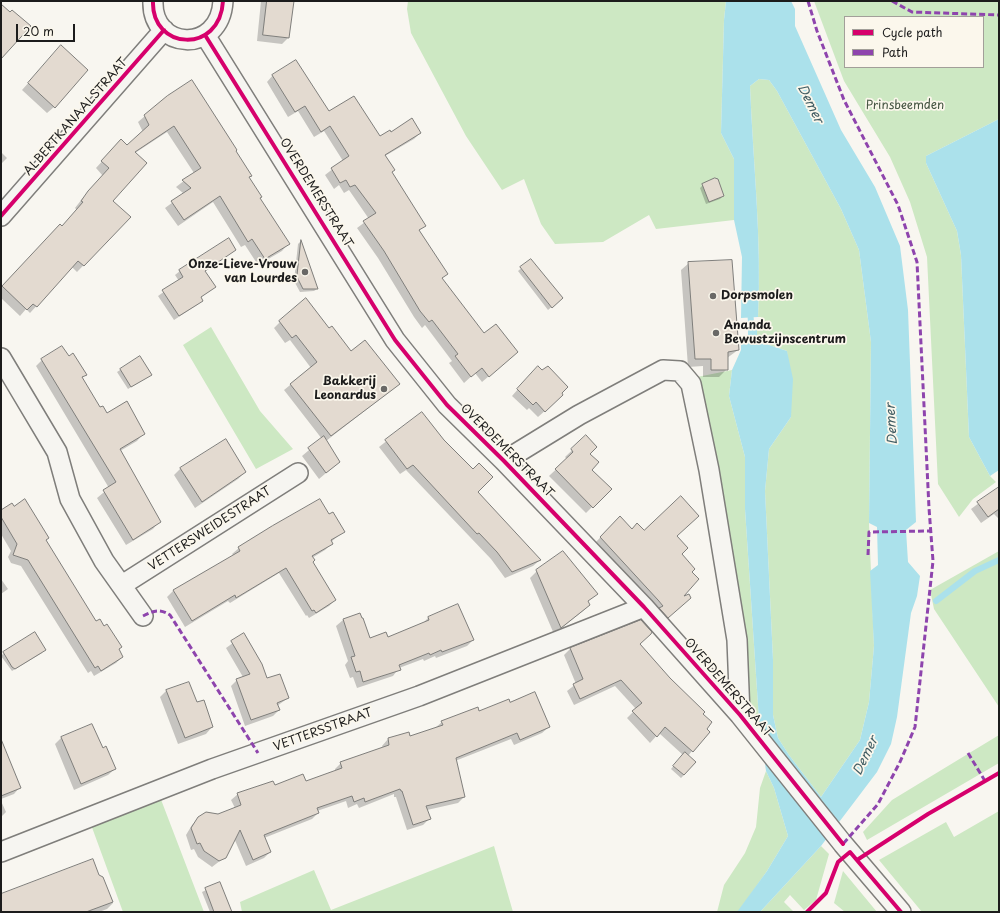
<!DOCTYPE html>
<style>
body{margin:0}
#map{position:relative;width:1000px;height:913px;overflow:hidden;background:#f8f6f0;font-family:"Playpen Sans",sans-serif}
canvas{display:block}
.frame{position:absolute;inset:0;border:2px solid #1c1c1c;pointer-events:none}
.legend{position:absolute;left:844px;top:16px;width:140px;height:52px;box-sizing:border-box;background:#fbf7ec;border:1px solid #a29f99;margin:0;padding:5px 7px;list-style:none;font-size:12px;color:#1c1c1c}
.legend li{display:flex;align-items:center;gap:8px;height:20px}
.legend b{width:20px;border:1px solid #a29f99}
.scale{position:absolute;left:16px;top:24px;width:59px;height:18px;box-sizing:border-box;border:2px solid #1c1c1c;border-top:0;padding-left:5px;font-size:12px;line-height:14px;white-space:nowrap;color:#1c1c1c;-webkit-text-stroke:3px #fbf7ec;paint-order:stroke}
</style>
<div id="map">
<canvas width="1000" height="913"></canvas>
<div class="frame"></div>
<ul class="legend">
<li><b style="height:5px;background:#d6006c"></b>Cycle path</li>
<li><b style="height:5px;background:#8e44ad"></b>Path</li>
</ul>
<div class="scale">20 m</div>
</div>
<script>
const ctx = document.querySelector('canvas').getContext('2d');
ctx.lineJoin = 'round';
function fillPath(path, color) { ctx.fillStyle = color; ctx.fill(path, 'evenodd'); }
function strokePath(path, color, width, dash) { ctx.strokeStyle = color; ctx.lineWidth = width; ctx.lineCap = dash ? 'butt' : 'round'; ctx.setLineDash(dash || []); ctx.stroke(path); }
function drawText(font, color, halo, rows, align = 'center') {
  ctx.font = font + ' "Playpen Sans",sans-serif'; ctx.lineWidth = 3.5; ctx.setLineDash([]); ctx.textBaseline = 'middle'; ctx.strokeStyle = halo; ctx.fillStyle = color; for (const [text, x, y, turn = 0] of rows) {
    ctx.save(); ctx.translate(x, y); ctx.rotate((+turn || 0) * Math.PI / 180); ctx.textAlign = isNaN(turn) ? turn : align; if (halo) ctx.strokeText(text, 0, 0); ctx.fillText(text, 0, 0); ctx.restore();
  }
}
fillPath(new Path2D(`
 M408,1H726L724,20L721,133L734,159V220L656,229L649,215L603,242L555,244L541,224L524,179L502,190L466,136L411,33L407,9Z
 M814,1H999V119L926,156V163L957,231L961,255L969,437L990,476L996,482L973,499L959,517L938,484L927,257L910,202L890,157L844,81ZM845,17H983V67H845Z
 M759,79L769,80L777,91L841,209L859,250L871,342L869,523L874,646L869,702L860,740L821,797L789,755L778,738L773,715V660L765,491L769,449L791,417L787,351L757,341V328L761,327V317H758C762,240 753,163 750,86Z
 M211,327L260,411L293,449L256,469L183,345Z
 M732,370L729,396L745,457V509L759,720L747,708L697,377Z
 M999,551V707L934,609L930,590Z
 M999,735V763L867,840L863,832L892,800Z
 M766,771L774,788L788,836L767,871L739,911L717,912L724,885L745,853L756,827L760,788Z
 M160,797L204,912H123L90,822Z
 M999,811V912H922L879,860L946,822L954,837Z
 M494,846L513,912H242L240,902L314,870L331,910Z
 M821,846L829,854L816,900L804,910L790,895L784,902L794,912H760Z
 M843,871L877,912H845L834,903Z`), '#cde8c3');
fillPath(new Path2D(`
 M726,1H791L795,9V26L841,130L875,187L900,246L908,310L916,522L906,530L908,562L920,576L917,596L911,613L897,717L891,744L877,772L821,846L760,912H737L767,871L788,836L774,788L766,771L759,720L745,509V457L729,396L732,370L741,350V343H748V328H757V341L787,351L793,379L791,417L769,449L765,491L773,660V715L778,738L789,755L821,797L860,740L869,702L874,646L870,571L878,565L877,527L869,523L871,342L859,250L841,209L777,91L769,80L759,79L750,86C753,163 762,240 758,317L741,318L742,257L734,220V159L721,133L724,20Z
 M999,119V470L990,476L969,437L961,255L957,231L926,163V156Z`), '#abe1eb');
fillPath(new Path2D(`
 M261,1H293L288,38L282,44L257,41Z
 M55,53L54,107L47,113L22,90Z
 M273,75L328,113L380,137L391,133H420L414,139L385,156L391,172L424,225L419,231L446,274L441,279L484,334L510,358L482,382L475,373L464,383L449,363L452,361L425,325L422,328L414,317L378,258L357,228L369,219L349,190L344,193L339,185L334,189L325,175L343,161L324,131L314,137L298,111L288,117L267,82Z
 M167,97L235,152L250,176L248,178L259,198L288,244L282,251L258,265L245,245L241,247L213,202L178,226L165,208L184,194L176,187L194,173L167,132L135,153L112,201L130,217L77,272L72,267L30,313L26,309L20,316L1,298V288L54,232L62,227L77,210L75,208L82,199L103,176L96,168L115,147L127,146L143,132L138,122Z
 M1,152L7,158L1,164Z
 M703,185L723,196L720,199L706,204L700,188Z
 M300,242L317,289L314,291L300,292L294,281L298,244Z
 M235,249L204,272L214,287L200,298L202,300L197,305L174,320L158,296L179,281L175,275L180,271Z
 M531,260L562,298L548,310L518,271Z
 M689,263L738,350L727,358V369L719,377H703V366L688,367L681,270Z
 M280,322L329,329L351,352L399,384L326,441L339,462L319,479L302,456L322,439L284,390L311,368L290,340L285,343L274,328Z
 M68,357L85,375L82,378L100,409L143,434L137,441L120,451L159,522L153,529L126,545L97,498L109,488L36,366L42,360Z
 M140,357L148,377L128,389L117,372Z
 M532,373L556,401L538,417L529,408L527,410L512,396Z
 M422,413L477,492L540,560L533,566L505,578L491,559L406,470L400,474L379,447Z
 M586,437L591,470L610,489L586,513L549,476L567,459L565,457Z
 M181,468L245,472L238,479L195,508L174,475Z
 M999,488V519L994,514L981,523L971,509Z
 M1,512L45,540L95,623L122,657L116,663L94,676L91,671L88,673L21,566L11,563L8,557L11,551L1,534Z
 M328,516L344,531L331,542L332,543L325,550L312,558V562L335,600L329,606L309,618L307,615L306,616L279,573L230,603L228,601L185,627L167,597L173,591L234,556L232,554L239,548Z
 M620,517L632,530L676,536L681,554L691,572L680,599L684,604L661,623L594,544Z
 M537,571L596,594L587,602L589,605L583,611L554,634L530,578Z
 M1,579L8,589L1,594Z
 M458,606L473,640L467,646L436,658L435,656L424,661L423,659L399,668L393,676L357,688L353,677L350,678L345,665L348,661L336,626L343,620L359,614L369,639L387,638L422,624L428,618Z
 M244,635L267,680L288,698L277,706L279,710L273,716L245,726L231,686L237,680L243,677L226,648Z
 M640,644L692,751L688,756L684,775L681,778L671,769L683,755L659,733L650,743L627,718L636,709L615,686L574,705L567,691L576,684L564,655L570,649Z
 M4,653H42L12,671L1,656Z
 M188,683L197,704L212,727L206,734L178,744L160,697L166,691Z
 M510,704L549,727L542,733L514,745L511,739L455,761L464,797L458,803L427,810L429,819L423,825L407,830L396,797H394V794L359,808L357,804L348,808L346,801L317,811L318,813L312,819L264,838L270,852L264,858L246,866L234,838L225,857L212,867L198,857L194,849L191,850L186,835L192,825L199,818L218,815L235,808L231,800L238,794L274,786L306,783L335,772V769L341,763L383,748L382,746L388,739L409,737L435,728L442,722Z
 M62,737L102,749L115,769L108,775L74,790L55,744Z
 M1,761L20,787L14,794L1,799Z
 M1,801L6,812L1,817Z
 M102,877L113,903L107,909L99,912H1V895Z
 M219,884L231,912H210L202,892Z`), '#0003');
strokePath(new Path2D(`
 M750,309L752,336
 M936,601L975,571L999,560`), '#abe1eb', 6);
const building = new Path2D(`
 M267,1H294L289,38L263,35Z
 M1,4L10,12L12,10L31,26L1,59Z
 M61,45L88,70L55,108L28,83Z
 M296,60L329,111L354,96L380,136L390,130L391,132L412,118L421,133L385,155L395,170L392,172L426,226L419,230L448,274L442,278L484,333L496,324L518,352L489,377L482,368L471,377L455,356L458,354L432,320L429,322L420,311L384,251L363,221L376,213L355,185L350,187L346,180L340,183L331,168L349,156L330,126L321,132L305,106L295,112L272,75Z
 M192,80L237,150L236,151L252,176L249,177L262,197L260,198L290,244L265,259L252,239L248,242L220,196L184,220L171,201L191,188L182,180L201,168L174,126L135,152L147,163L113,201L131,217L84,266L78,261L37,307L33,304L27,310L2,286L60,224L62,226L83,202L81,201L88,191L109,168L101,161L121,139L127,145L149,125L144,115L167,96Z
 M715,178L718,179L724,196L709,202L702,184Z
 M229,238L236,250L205,271L216,287L201,297L203,301L179,316L162,290L183,277L179,270Z
 M301,240L318,289H303L297,277Z
 M531,259L563,298L552,308L520,267Z
 M732,260L739,350L728,352V370H711V359H695L688,262Z
 M306,298L329,328L332,326L351,351L365,340L400,384L331,436L290,384L317,362L296,335L292,338L279,321Z
 M62,346L69,356L73,353L87,375L82,377L100,407L103,406L107,413L127,401L145,434L120,449L161,522L133,540L103,490L116,482L41,359Z
 M140,356L152,375L131,387L120,369Z
 M538,366L542,370L548,366L568,387L562,393L563,395L545,412L536,402L533,405L517,389Z
 M422,412L444,440L473,469L479,463L493,477L478,492L541,560L512,572L497,552L479,533L477,534L413,465L407,469L385,440Z
 M586,435L597,447L590,454L599,462L592,470L612,489L593,508L555,469L573,452L571,449Z
 M324,436L340,462L326,473L308,448Z
 M226,439L246,472L202,502L180,468Z
 M999,487V509L988,517L977,502Z
 M681,496L699,516L677,536L688,548L682,554L695,569L692,572L699,579L684,596L689,594L691,598L668,618L659,608L663,606L658,600L600,537L620,516L632,529L637,523L644,530Z
 M25,499L49,538L46,540L96,621L100,619L104,626L107,624L122,647L119,649L123,657L101,671L98,666L95,668L28,560L13,555L17,544L1,517V510L12,503L14,506Z
 M320,499L329,514L333,512L345,532L331,540L333,544L312,556L315,560L313,562L336,600L316,613L314,610L312,611L286,568L236,598L235,595L192,621L173,590L240,551L238,547L272,526Z
 M563,551L598,594L588,601L590,605L561,628L536,570Z
 M458,604L474,640L442,652L441,650L430,655L429,653L399,665L401,670L363,682L360,671L356,672L351,657L355,656L343,619L360,613L362,618H363L370,638L386,632L388,637L429,620L428,617Z
 M641,620L652,632L651,634L640,644L670,678L705,712L703,714L712,722L707,729L710,732L693,752L665,727L657,737L632,711L642,703L621,680L580,699L573,684L583,679L570,648Z
 M35,632L46,650L15,669L12,667L3,652Z
 M244,633L262,664L267,678L280,674L289,698L277,703L280,710L251,720L236,679L250,674L231,641Z
 M189,682L197,702L204,700L213,727L185,738L166,690Z
 M535,692L550,727L520,740L517,733L456,758L465,797L426,806L431,819L413,825L402,791H401L400,789L365,802L364,798L354,802L352,796L317,808L319,813L264,835L271,852L253,860L240,830L226,858L219,861L204,851L200,843L197,844L191,828L198,817L206,812L218,814L241,805L237,793L273,781L275,785L303,774L306,781L342,768L340,762L389,745L388,738L409,732L410,736L443,725L441,721L478,707L479,711L509,699L510,702Z
 M92,724L103,748L106,746L116,769L81,784L61,737Z
 M1,739L21,788L1,796Z
 M685,752L696,762L684,775L673,766Z
 M93,859L99,875L103,877L113,902L86,912H1V894Z
 M220,882L232,912H214L205,888Z`);
fillPath(building, '#e3dad0');
strokePath(building, '#7f7e7b', 1);
const street = new Path2D(`
 M153,1C151,50 220,55 223,1
 M205,35L395,340L447,405L504,461L644,607L740,715L843,844L901,912
 M1,216L164,30
 M1,358L57,452L70,499L104,561L143,616
 M504,461L579,415L663,370L680,371L691,384L709,470L737,640L740,715
 M122,585L298,473
 M1,852L212,769L419,696L644,607`);
strokePath(street, '#7f7e7b', 22);
strokePath(street, '#f6f5f1', 19);
strokePath(new Path2D(`
 M808,1L817,31L844,100L898,205L917,262L929,508L933,561L915,727L900,762L878,804L843,844
 M892,1L912,12L999,15
 M868,555L869,532L930,531
 M143,616C153,611 159,608 170,615L258,753
 M968,753L985,781`), '#8e44ad', 3, [6, 3]);
strokePath(new Path2D(`
 M153,1C151,50 220,55 223,1
 M205,35L395,340L447,405L504,461L644,607L740,715L843,844
 M1,216L164,30
 M857,860L928,814L999,773
 M807,912L826,893L838,862L850,852L901,912`), '#d6006c', 4);
for (const [x, y, r, color] of [
 [305,272,4,"#696866"],
 [713,296,4,"#696866"],
 [716,333,4,"#696866"],
 [384,389,4,"#696866"]
]) { const dot = new Path2D(); dot.arc(x, y, r, 0, 2 * Math.PI); ctx.fillStyle = color; ctx.fill(dot); strokePath(dot, '#fbf7ec', 1.5); }
drawText('12px', '#465643', '#fbf7ec', [
 ["Prinsbeemden",905,106]
]);
drawText('12px', '#1c1c1c', '#fbf7ec', [
 ["ALBERTKANAALSTRAAT",76,117,-49],
 ["OVERDEMERSTRAAT",316,193,58],
 ["OVERDEMERSTRAAT",507,451,45],
 ["VETTERSWEIDESTRAAT",210,529,-33],
 ["OVERDEMERSTRAAT",728,688,49],
 ["VETTERSSTRAAT",323,730,-20]
]);
drawText('bold 12px', '#1c1c1c', '#fbf7ec', [
 ["Onze-Lieve-Vrouw",297,265],
 ["van Lourdes",297,279],
 ["Dorpsmolen",721,296,"left"],
 ["Ananda",724,326,"left"],
 ["Bewustzijnscentrum",724,340,"left"],
 ["Bakkerij",376,382],
 ["Leonardus",376,396]
], 'right');
drawText('italic 13px', '#425e64', '#fbf7ec', [
 ["Demer",810,104,64],
 ["Demer",892,424,-93],
 ["Demer",866,756,-64]
]);
</script>
